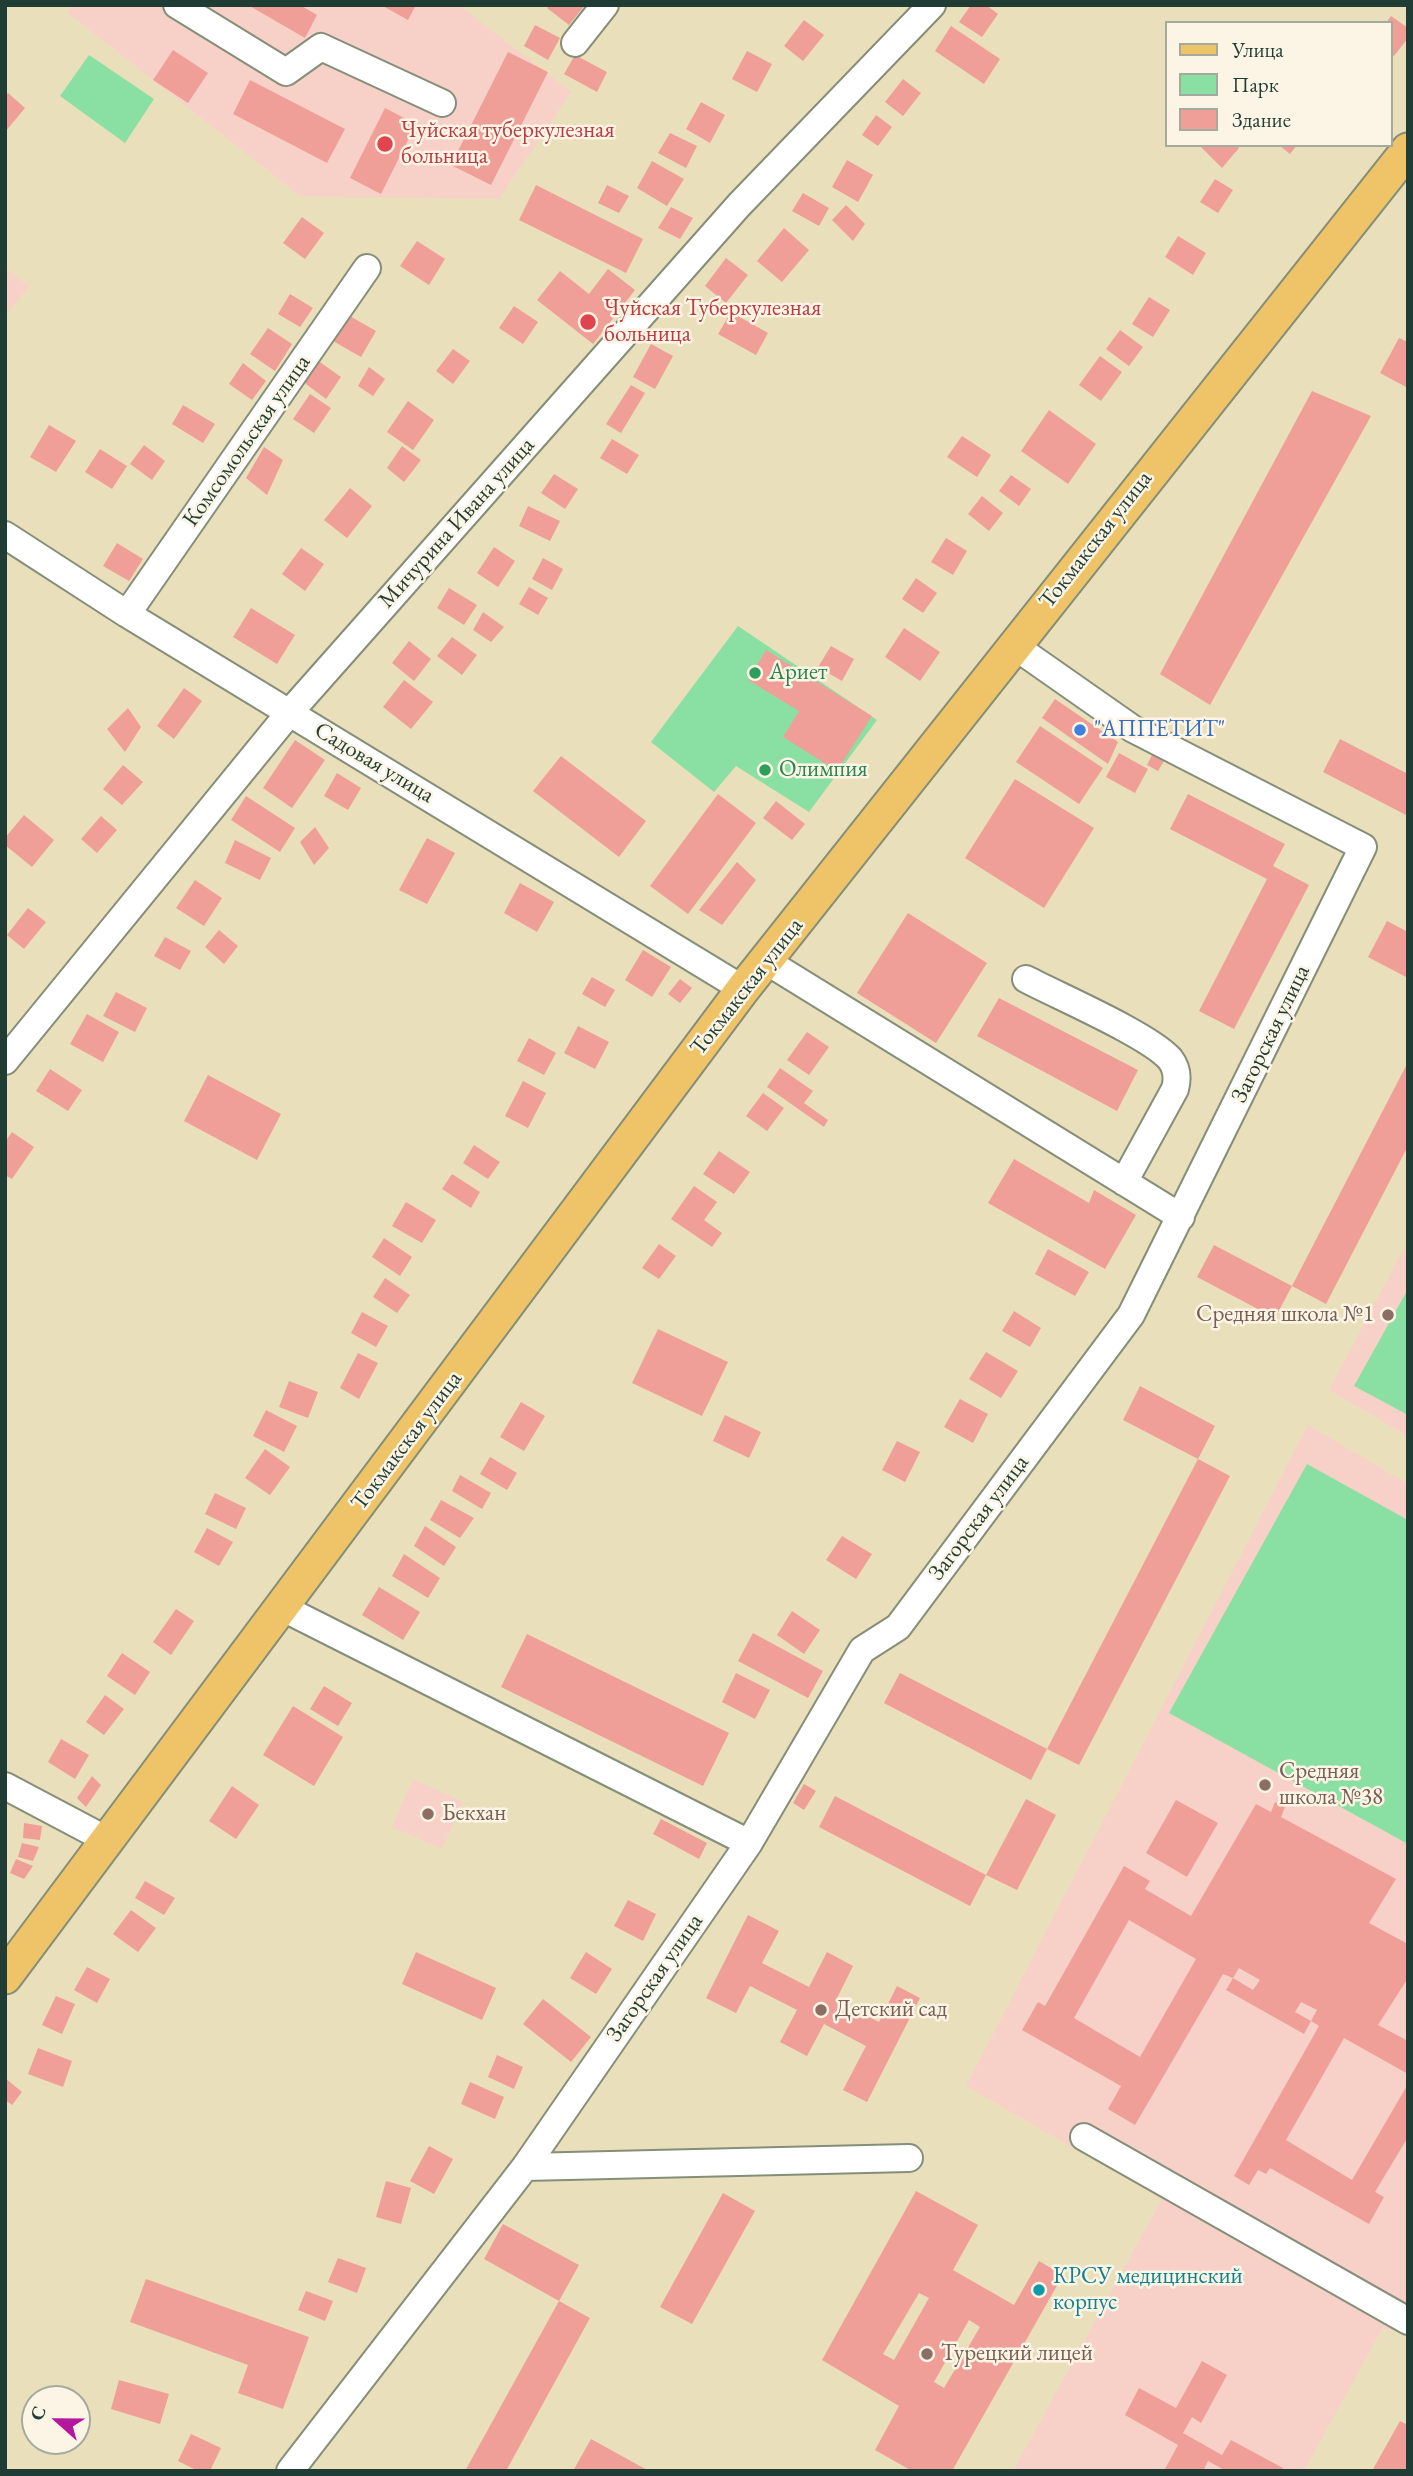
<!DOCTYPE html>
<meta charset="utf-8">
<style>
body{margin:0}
#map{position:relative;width:1413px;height:2476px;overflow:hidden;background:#eadfbb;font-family:"EB Garamond",serif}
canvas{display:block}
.frame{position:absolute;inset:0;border:7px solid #1f3d34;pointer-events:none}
.legend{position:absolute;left:1165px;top:21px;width:228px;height:126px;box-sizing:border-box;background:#fcf5e5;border:2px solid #a4ab9e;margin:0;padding:9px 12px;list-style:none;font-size:21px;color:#1f3d34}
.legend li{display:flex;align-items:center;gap:14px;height:35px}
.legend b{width:35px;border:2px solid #a4ab9e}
.north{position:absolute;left:21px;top:2385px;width:70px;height:70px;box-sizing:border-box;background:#fcf5e5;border:2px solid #a4ab9e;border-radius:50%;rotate:291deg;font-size:19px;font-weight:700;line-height:28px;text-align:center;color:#1f3d34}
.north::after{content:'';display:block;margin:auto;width:24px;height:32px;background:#b5179e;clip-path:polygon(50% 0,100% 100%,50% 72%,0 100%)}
</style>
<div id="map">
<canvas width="1413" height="2476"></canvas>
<div class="frame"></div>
<ul class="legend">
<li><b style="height:9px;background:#efc469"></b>Улица</li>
<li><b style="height:19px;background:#8ae0a2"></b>Парк</li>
<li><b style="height:19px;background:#ef9f97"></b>Здание</li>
</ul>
<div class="north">С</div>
</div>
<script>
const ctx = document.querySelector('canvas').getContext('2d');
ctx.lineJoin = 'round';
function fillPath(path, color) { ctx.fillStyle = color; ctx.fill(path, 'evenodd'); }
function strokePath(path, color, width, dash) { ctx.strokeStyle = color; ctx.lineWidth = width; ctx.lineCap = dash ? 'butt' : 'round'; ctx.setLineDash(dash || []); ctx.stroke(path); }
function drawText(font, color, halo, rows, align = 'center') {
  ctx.font = font + ' "EB Garamond",serif'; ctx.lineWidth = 5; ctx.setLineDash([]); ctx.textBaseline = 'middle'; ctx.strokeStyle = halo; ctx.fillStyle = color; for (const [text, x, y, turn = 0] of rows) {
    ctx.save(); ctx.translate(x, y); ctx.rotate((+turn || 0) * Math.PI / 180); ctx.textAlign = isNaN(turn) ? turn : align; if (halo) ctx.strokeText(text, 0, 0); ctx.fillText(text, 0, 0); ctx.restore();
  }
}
fillPath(new Path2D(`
 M73,5H459L571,92L499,199L300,196L67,12Z
 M5,267L29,287L5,316Z
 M1408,1241V1436L1329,1390Z
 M1308,1425L1408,1484V2303L1392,2331L1383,2327L1304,2471H1013L1162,2199L966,2086Z
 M413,1779L463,1802L442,1849L392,1827Z`), '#f7d1c8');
fillPath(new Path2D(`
 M89,55L154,99L125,143L60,96Z
 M738,626L877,720L809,812L736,766L714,792L651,742Z
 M1408,1289V1415L1354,1386Z
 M1307,1464L1408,1520V1844L1169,1713Z`), '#8ae0a2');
fillPath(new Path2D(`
 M248,5H300L317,15L305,38Z
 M381,5H416L408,20Z
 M549,5H585L569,25L547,8Z
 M971,5H986L998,14L982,37L959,22Z
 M1391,16L1408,28V38L1394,56L1390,53V23H1386Z
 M804,20L824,35L803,61L784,46Z
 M535,25L560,38L548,60L524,46Z
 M951,26L1000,59L984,84L935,51Z
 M173,50L208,73L188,103L153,80Z
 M747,51L772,64L757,92L732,79Z
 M508,52L548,72L491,185L451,165Z
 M575,55L607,72L597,92L564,74Z
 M903,79L921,93L903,116L885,102Z
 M250,80L345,129L327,163L233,114Z
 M8,93L25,108L5,132V97Z
 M701,102L725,115L710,143L686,129Z
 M385,108L416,124L381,194L350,178Z
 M876,115L892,127L878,146L862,135Z
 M670,133L697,146L686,168L658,153Z
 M1199,145H1236L1239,148L1222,168Z
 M1279,145H1297L1290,154Z
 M847,160L873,175L858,202L832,187Z
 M652,161L684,179L667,206L637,188Z
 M1215,179L1233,190L1218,213L1200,202Z
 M536,185L643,239L626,273L519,220Z
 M607,185L629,196L619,213L598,203Z
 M803,193L829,208L819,226L792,211Z
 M846,205L865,224L853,241L832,220Z
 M671,207L693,218L680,239L658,228Z
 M302,217L324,233L305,259L283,243Z
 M784,228L809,250L782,282L757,261Z
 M1178,236L1206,253L1193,275L1165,257Z
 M417,241L445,259L429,285L400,266Z
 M726,258L748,275L726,303L705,286Z
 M608,269L635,290L593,344L537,300L560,271L589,294Z
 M290,294L313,308L300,327L278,314Z
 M1149,297L1170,310L1153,337L1132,324Z
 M514,306L538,322L523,344L499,328Z
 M731,312L768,333L756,355L718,334Z
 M348,315L376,331L361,357L333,341Z
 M268,328L292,344L275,371L250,354Z
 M1120,330L1143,347L1129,366L1106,349Z
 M1399,338L1408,342V388L1380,373Z
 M651,344L673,356L655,389L633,377Z
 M453,349L470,361L453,384L436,371Z
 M1100,356L1122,372L1101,401L1079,385Z
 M317,360L341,377L326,399L302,381Z
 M243,363L266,381L252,400L229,384Z
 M369,367L385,379L373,396L358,386Z
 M631,385L645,393L621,433L606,424Z
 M1312,391L1371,416L1210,705L1160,674Z
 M310,394L331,408L314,433L293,419Z
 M408,401L434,420L413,450L387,432Z
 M183,405L215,424L203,443L172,424Z
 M1049,410L1096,444L1068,484L1021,451Z
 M49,425L76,441L56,472L30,457Z
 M962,436L991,455L977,477L947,457Z
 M612,439L639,455L627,474L600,458Z
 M144,445L165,461L152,480L130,464Z
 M402,446L421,460L404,482L387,468Z
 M264,447L283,460L267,495L246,478Z
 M100,449L127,466L112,489L85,472Z
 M554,474L578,489L565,509L541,493Z
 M1011,475L1031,489L1019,506L999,491Z
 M350,488L372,506L347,538L324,520Z
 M982,496L1003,513L989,531L968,514Z
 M528,506L560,521L550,541L519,526Z
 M946,538L967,551L953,575L931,562Z
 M117,543L143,559L129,581L103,566Z
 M494,547L515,561L498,587L477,573Z
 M301,548L324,564L305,591L282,574Z
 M543,558L563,569L552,590L532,579Z
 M916,578L937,593L923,613L902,599Z
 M529,587L548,598L538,615L519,604Z
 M449,588L477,605L464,625L437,608Z
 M251,608L295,635L277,664L233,637Z
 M483,612L504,627L491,642L473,630Z
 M904,628L940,652L920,681L885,657Z
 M452,637L477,655L462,675L437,656Z
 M409,641L431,659L414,681L392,663Z
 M831,646L854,659L842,681L818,667Z
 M766,650L872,716L837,771L783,737L799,711L748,680Z
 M404,680L433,702L411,729L383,707Z
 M184,688L202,701L174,739L157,726Z
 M1055,699L1118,742L1108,764L1042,718Z
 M128,708L141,727L125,752L107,729Z
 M1040,726L1103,768L1079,804L1016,762Z
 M1340,739L1408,774V816L1323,772Z
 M295,740L325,760L292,808L263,788Z
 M1119,753L1148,769L1135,793L1106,777Z
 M1152,755L1164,761L1158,771L1147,765Z
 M561,756L646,821L619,857L533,791Z
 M123,765L143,782L122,805L103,789Z
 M337,773L361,788L348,810L324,796Z
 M1015,779L1094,828L1044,908L965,858Z
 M718,794L756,823L688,914L650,886Z
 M1188,794L1285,844L1273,866L1309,885L1234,1029L1199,1011L1267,879L1170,829Z
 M246,796L295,828L280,852L231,820Z
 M776,801L805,824L792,840L763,818Z
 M24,815L54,840L32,867L5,845V838Z
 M101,816L117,830L97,853L81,839Z
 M315,827L329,848L314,865L300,842Z
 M427,838L455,853L427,904L399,890Z
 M235,840L271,858L260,880L225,863Z
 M737,862L756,880L722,925L699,910Z
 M195,880L222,898L204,926L176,908Z
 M520,883L554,902L537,932L504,913Z
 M28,908L46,922L24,949L7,935Z
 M908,913L987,963L936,1043L857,993Z
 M1387,921L1408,932V978L1368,957Z
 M219,930L238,946L224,964L205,947Z
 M165,937L191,951L180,970L154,956Z
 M643,950L671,967L652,997L625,980Z
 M592,977L615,990L605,1007L582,994Z
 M680,979L692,988L680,1003L668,994Z
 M116,992L147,1008L135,1032L103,1016Z
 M999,998L1138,1070L1117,1111L977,1036Z
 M87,1014L119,1032L103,1062L70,1044Z
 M578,1026L609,1042L595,1069L564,1053Z
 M807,1032L829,1047L809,1075L787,1060Z
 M529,1038L556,1053L544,1075L517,1061Z
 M1408,1062V1146L1326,1304L1292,1286Z
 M780,1068L813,1091L804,1103L828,1120L824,1127L767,1087Z
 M50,1069L82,1090L68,1111L36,1091Z
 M208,1075L281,1114L257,1160L184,1121Z
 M523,1081L546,1093L528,1128L505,1116Z
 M763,1093L784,1108L767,1131L746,1116Z
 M12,1132L34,1147L12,1179L5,1175V1142Z
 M474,1145L500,1162L488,1179L463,1163Z
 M719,1151L750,1172L734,1194L703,1174Z
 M1014,1159L1089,1203L1094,1190L1136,1215L1105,1269L988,1203Z
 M452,1174L480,1192L471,1208L442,1189Z
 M694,1186L717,1202L704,1220L722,1233L712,1247L671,1219Z
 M406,1202L436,1220L422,1243L392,1226Z
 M384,1238L412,1257L400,1276L372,1257Z
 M659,1244L676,1256L659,1279L642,1268Z
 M1214,1245L1292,1286L1275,1318L1197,1277Z
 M1048,1249L1089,1272L1075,1296L1035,1274Z
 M385,1278L410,1295L397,1313L373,1297Z
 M1014,1311L1041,1328L1030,1347L1002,1331Z
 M362,1312L388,1326L376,1347L351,1333Z
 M658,1329L728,1362L702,1416L632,1383Z
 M986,1352L1018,1371L1001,1398L969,1379Z
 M358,1353L378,1363L359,1399L340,1388Z
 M289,1381L318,1392L308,1418L279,1407Z
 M1140,1386L1215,1426L1198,1459L1123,1420Z
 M960,1399L988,1414L973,1443L944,1427Z
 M521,1402L545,1416L524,1451L500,1437Z
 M266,1410L297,1426L284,1452L253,1436Z
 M725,1415L761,1432L749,1458L713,1441Z
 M897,1441L920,1452L905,1482L882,1470Z
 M265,1449L290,1467L270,1495L245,1478Z
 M490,1457L517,1473L507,1490L480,1474Z
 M1198,1459L1230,1476L1079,1765L1047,1749Z
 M460,1475L491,1493L482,1509L452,1491Z
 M215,1493L246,1508L236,1529L205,1514Z
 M441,1500L474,1518L460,1538L430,1520Z
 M425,1526L456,1547L444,1566L414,1546Z
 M207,1528L233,1542L219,1566L194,1552Z
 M842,1536L872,1554L856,1579L826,1560Z
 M404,1554L440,1578L428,1598L392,1576Z
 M379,1587L420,1612L403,1640L362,1615Z
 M176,1609L194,1621L171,1655L153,1642Z
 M792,1611L820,1630L804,1654L777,1635Z
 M753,1633L823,1671L808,1698L738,1661Z
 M527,1634L729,1733L703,1786L501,1687Z
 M122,1653L150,1672L135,1695L107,1676Z
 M736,1673L770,1690L755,1719L722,1702Z
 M900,1673L1047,1749L1031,1780L884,1703Z
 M324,1686L352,1703L338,1726L310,1709Z
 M105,1695L124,1709L104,1735L86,1722Z
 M293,1706L343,1737L314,1786L263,1755Z
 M61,1739L89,1755L75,1779L48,1762Z
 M92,1776L101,1785L86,1807L77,1798Z
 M804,1784L816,1791L804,1810L793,1803Z
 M232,1786L259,1805L236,1839L209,1821Z
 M835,1796L986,1875L970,1906L819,1827Z
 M1026,1799L1056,1815L1017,1890L986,1875Z
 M1176,1800L1218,1823L1187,1877L1146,1853Z
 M1275,1802L1285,1807L1281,1817L1396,1879L1369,1923L1408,1944V1978L1378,2025L1408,2041V2074L1344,2038L1286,2140L1352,2180L1408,2084V2137L1375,2192L1384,2197L1369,2224L1270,2168L1266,2174L1258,2170L1249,2185L1234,2176L1319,2026L1311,2021L1304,2034L1226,1990L1233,1978L1223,1974L1135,2125L1108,2109L1121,2086L1022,2030L1038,2002L1045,2006L1124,1866L1150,1881L1145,1889L1191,1916L1256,1804L1271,1812ZM1129,1920L1196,1959L1140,2057L1074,2018ZM1239,1968L1260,1980L1253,1990L1233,1978ZM1301,2002L1317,2010L1311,2021L1295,2012Z
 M661,1819L707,1843L699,1859L653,1834Z
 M24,1823L42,1826L40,1840L23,1838Z
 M22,1843L39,1847L33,1861L18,1857Z
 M16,1859L33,1866L24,1879L10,1873Z
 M145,1881L175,1898L164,1915L135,1898Z
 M628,1900L656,1914L643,1941L614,1926Z
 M131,1910L156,1928L138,1952L113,1934Z
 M748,1915L779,1931L762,1963L809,1987L827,1952L853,1966L836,2000L879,2022L897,1986L920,1998L867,2102L843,2090L866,2046L824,2024L807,2056L780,2042L797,2010L750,1986L736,2013L706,1998Z
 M416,1952L496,1988L482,2020L402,1984Z
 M586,1952L612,1969L596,1994L570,1978Z
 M87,1967L110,1979L97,2003L74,1990Z
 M56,1996L75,2004L62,2034L42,2025Z
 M543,1999L591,2037L571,2062L523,2024Z
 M38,2048L72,2061L63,2087L28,2074Z
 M497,2055L523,2067L514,2089L488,2077Z
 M5,2078L22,2092L12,2105L5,2100Z
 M470,2082L504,2097L495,2119L461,2104Z
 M429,2146L453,2159L434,2194L410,2181Z
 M386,2181L411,2188L401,2224L376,2217Z
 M916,2191L978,2225L953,2270L1014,2305L1039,2261L1063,2275L952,2471H912L875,2450L899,2406L822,2360ZM919,2293L929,2298L894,2360L883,2354ZM969,2320L980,2327L944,2388L934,2382Z
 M723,2193L755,2211L692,2324L660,2307Z
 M503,2224L579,2265L559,2301L484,2259Z
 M338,2258L366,2268L357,2293L328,2282Z
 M146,2279L309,2337L283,2409L238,2393L248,2365L130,2322Z
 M306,2291L333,2301L325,2321L298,2310Z
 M559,2301L590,2318L506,2471H465Z
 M1202,2361L1227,2375L1201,2423L1192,2417L1183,2433L1222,2455L1231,2440L1283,2468L1282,2471H1226L1208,2461L1203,2471H1164L1178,2445L1125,2415L1139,2388L1176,2408Z
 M119,2380L169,2394L160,2424L111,2409Z
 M1400,2421L1408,2425V2471H1372Z
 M191,2434L221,2448L210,2471H198L178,2461Z
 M591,2439L649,2471H573Z`), '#ef9f97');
const minor = new Path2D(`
 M177,5L286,72L321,47L442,103
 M575,43L605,5
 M5,535L127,614L743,989
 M127,614L367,268
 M766,961L1181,1217
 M1026,979C1058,996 1149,1035 1170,1059C1177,1068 1178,1078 1175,1089L1124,1182
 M5,1061L290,712L739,205L932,5
 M283,1608L749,1843
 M5,1786L109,1841
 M1084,2137L1408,2321
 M525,2167L909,2158
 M290,2471L525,2167L749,1843L862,1650L898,1627L1131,1315L1363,847L1133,729L1013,645`);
const major = new Path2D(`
 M5,1977L743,989L1408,150`);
strokePath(minor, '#848e78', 30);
strokePath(major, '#848e78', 37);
strokePath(minor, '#fff', 26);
strokePath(major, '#efc469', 33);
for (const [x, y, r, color] of [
 [385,144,9,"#e0444e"],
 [588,322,9,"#e0444e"],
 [755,673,7,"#2e9e5b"],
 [1080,730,7,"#3f7fe0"],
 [765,770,7,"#2e9e5b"],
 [1388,1315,7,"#8d6e63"],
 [1265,1785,7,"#8d6e63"],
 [428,1814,7,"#8d6e63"],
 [821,2010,7,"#8d6e63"],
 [1039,2290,7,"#0f9aa8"],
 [927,2354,7,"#8d6e63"]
]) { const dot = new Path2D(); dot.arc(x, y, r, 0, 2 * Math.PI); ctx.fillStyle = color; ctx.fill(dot); strokePath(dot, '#fcf5e5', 2.5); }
drawText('23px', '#be3a42', '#fcf5e5', [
 ["Чуйская туберкулезная",401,131],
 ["больница",401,157],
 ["Чуйская Туберкулезная",604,309],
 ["больница",604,335]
], 'left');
drawText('23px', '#1f3d34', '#fcf5e5', [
 ["Комсомольская улица",247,441,-55],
 ["Мичурина Ивана улица",457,523,-48],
 ["Токмакская улица",1096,540,-52],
 ["Садовая улица",374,763,31],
 ["Токмакская улица",747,987,-52],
 ["Загорская улица",1271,1034,-64],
 ["Токмакская улица",407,1441,-53],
 ["Загорская улица",979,1518,-53],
 ["Загорская улица",655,1978,-55]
]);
drawText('23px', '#27864d', '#fcf5e5', [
 ["Ариет",769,673],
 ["Олимпия",779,770]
], 'left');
drawText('23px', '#366cbe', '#fcf5e5', [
 ["\"АППЕТИТ\"",1094,730]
], 'left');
drawText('23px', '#785e54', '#fcf5e5', [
 ["Средняя школа №1",1374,1315,"right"],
 ["Средняя",1279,1772],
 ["школа №38",1279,1798],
 ["Бекхан",442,1814],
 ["Детский сад",835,2010],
 ["Турецкий лицей",941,2354]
], 'left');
drawText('23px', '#0d838f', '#fcf5e5', [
 ["КРСУ медицинский",1053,2277],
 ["корпус",1053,2303]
], 'left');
</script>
